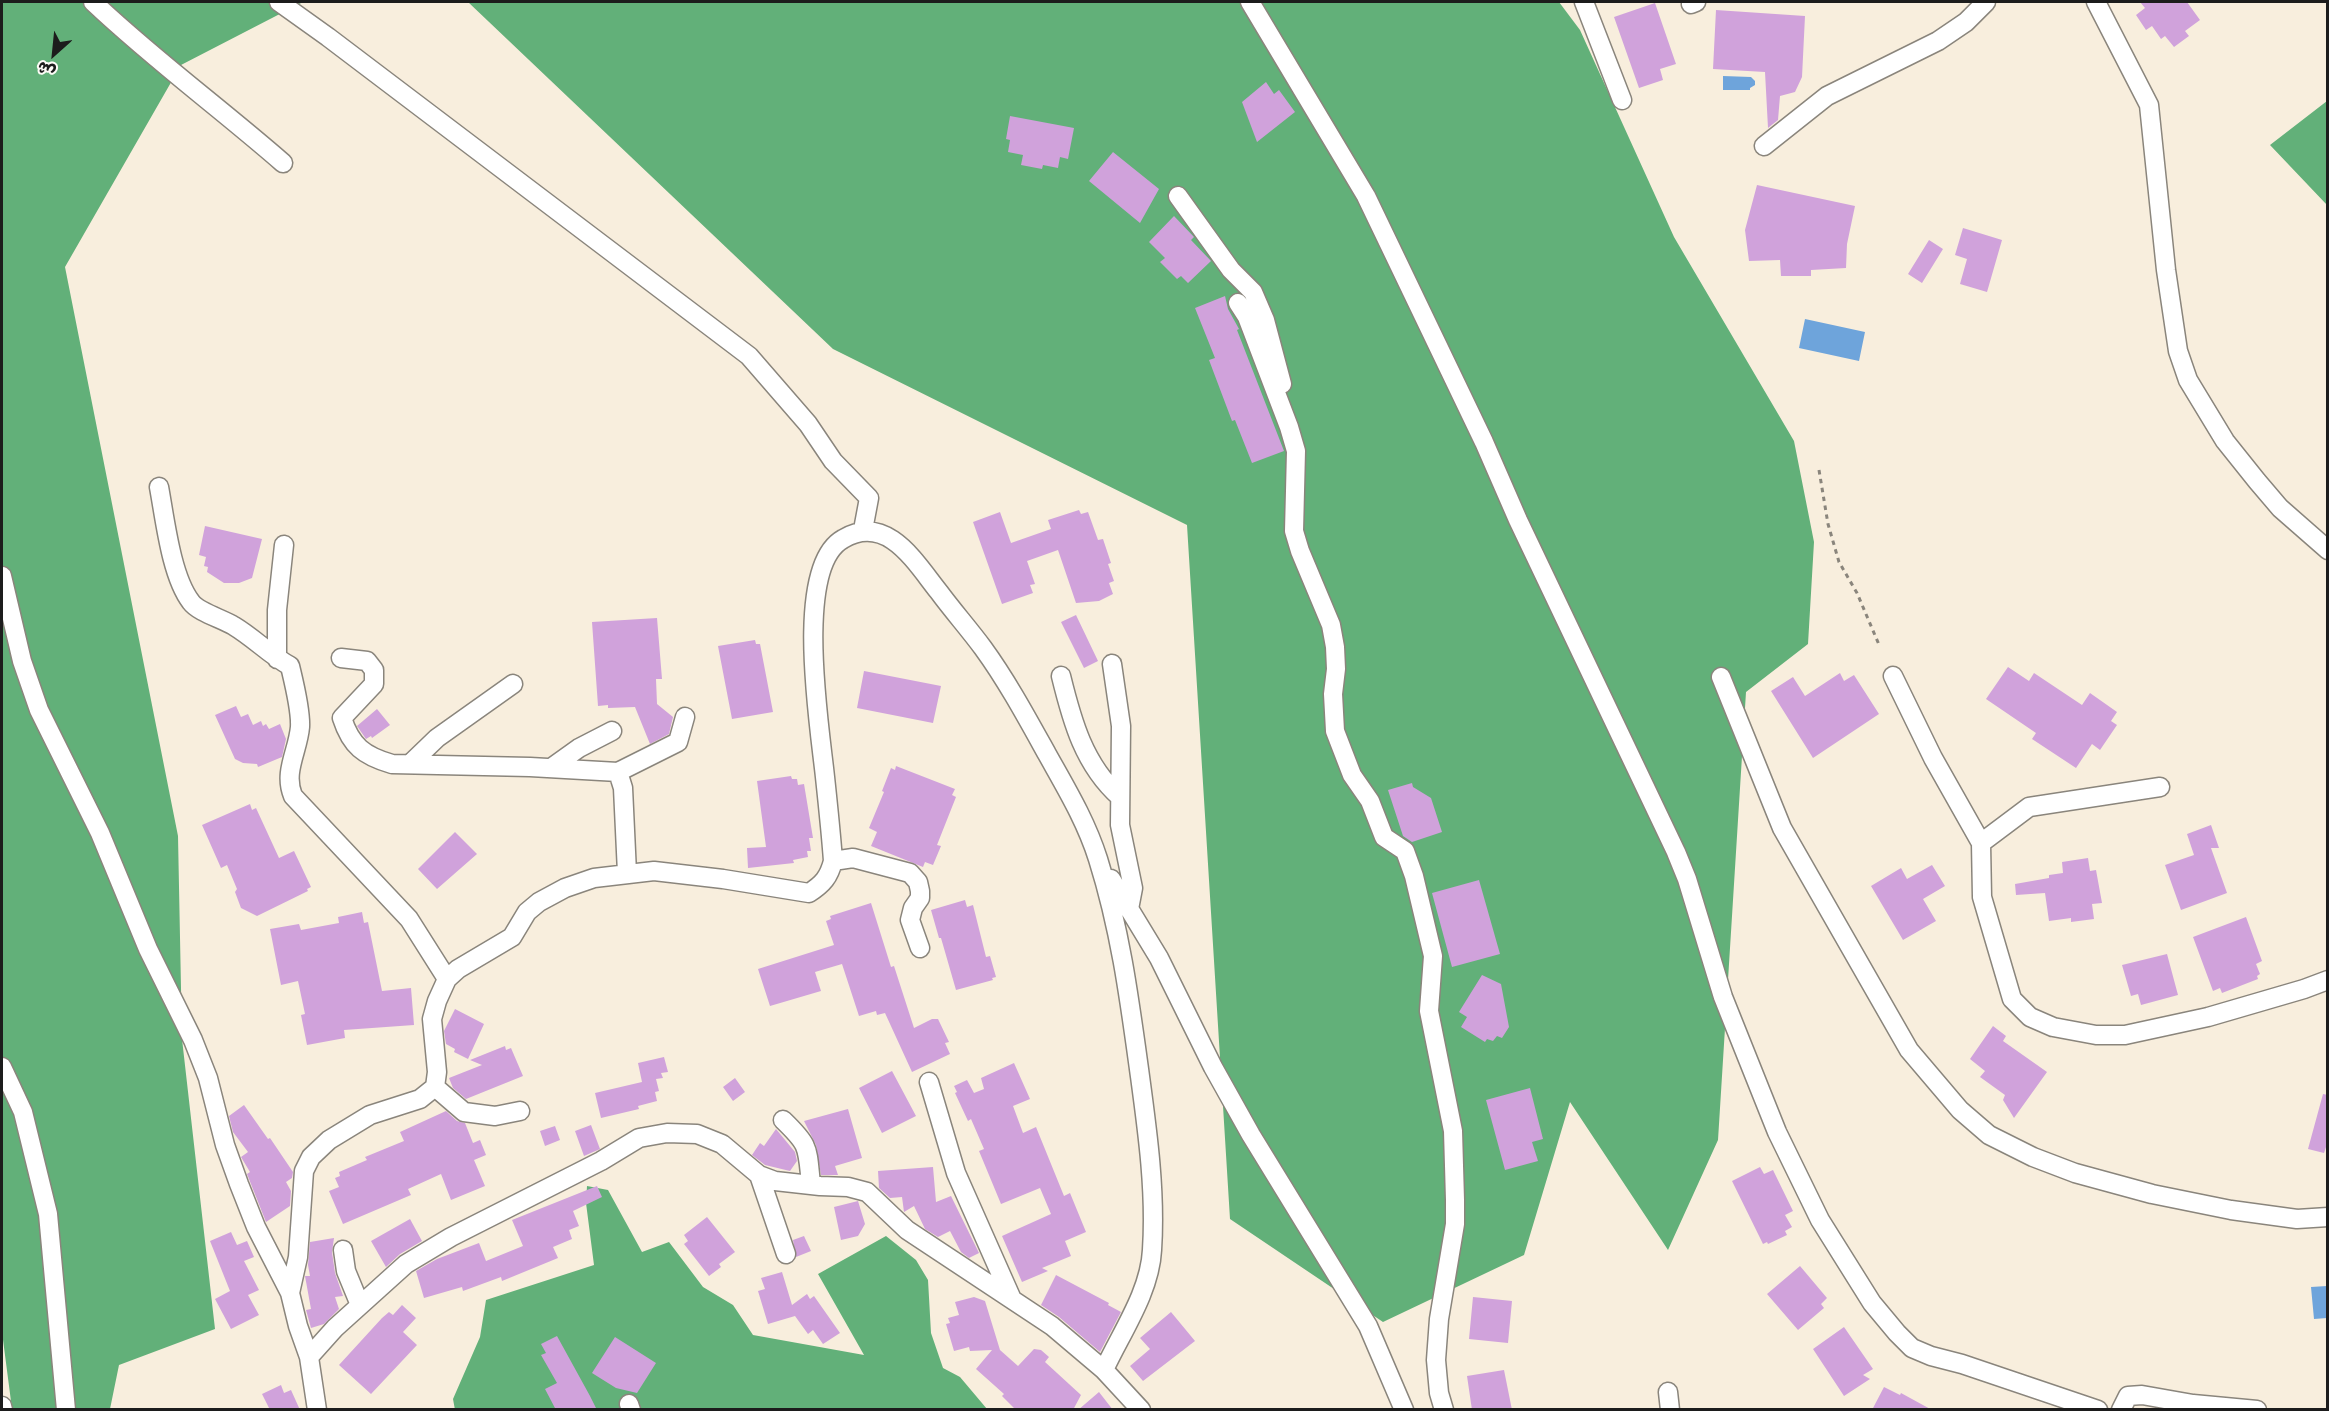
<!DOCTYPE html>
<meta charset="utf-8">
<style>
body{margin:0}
#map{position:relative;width:2329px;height:1411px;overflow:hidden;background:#f8eedd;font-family:Mali,"Playpen Sans Arabic",sans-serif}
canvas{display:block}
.frame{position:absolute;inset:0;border:3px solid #1c1c1c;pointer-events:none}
.north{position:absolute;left:24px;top:24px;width:60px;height:60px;-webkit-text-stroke:4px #fdfcf7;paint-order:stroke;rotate:207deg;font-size:16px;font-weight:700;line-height:24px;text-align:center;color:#1c1c1c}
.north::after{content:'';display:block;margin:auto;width:21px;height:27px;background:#1c1c1c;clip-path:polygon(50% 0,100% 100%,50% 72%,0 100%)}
</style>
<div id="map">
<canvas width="2329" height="1411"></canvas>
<div class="frame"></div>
<div class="north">ش</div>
</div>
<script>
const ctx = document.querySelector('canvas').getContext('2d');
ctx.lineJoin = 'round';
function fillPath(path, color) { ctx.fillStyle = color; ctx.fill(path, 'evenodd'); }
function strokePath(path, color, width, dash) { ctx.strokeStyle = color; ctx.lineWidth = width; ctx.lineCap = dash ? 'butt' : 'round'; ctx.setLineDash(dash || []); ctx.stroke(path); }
fillPath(new Path2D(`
 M2,2H303L181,65L65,267L178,836L182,1039L215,1329L119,1365L110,1409H12L2,1332Z
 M468,2H1559L1580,30L1674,237L1794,441L1814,542L1808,644L1746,692L1718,1140L1668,1250L1570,1102L1524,1255L1383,1322L1230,1219L1187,525L833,349Z
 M2327,101V205L2270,145Z
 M587,1186L608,1190L642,1252L669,1242L703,1287L733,1305L753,1335L864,1355L818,1274L886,1236L916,1260L928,1280L931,1333L943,1368L960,1377L987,1409L455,1410L453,1399L480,1337L486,1300L594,1265L586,1203Z`), '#62b079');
fillPath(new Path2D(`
 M1723,76L1751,77L1755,81V85L1750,88V90H1723Z
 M1805,319L1865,332L1859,361L1799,348Z
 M2327,1286V1318L2314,1319L2311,1287Z`), '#6ea4db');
fillPath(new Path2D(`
 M2140,2H2187L2200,20L2185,31L2189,36L2174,47L2165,36L2161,39L2152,26L2146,30L2136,15L2145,8Z
 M1655,3L1676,64L1660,69L1663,80L1639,88L1614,17Z
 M1716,10L1805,16L1802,77L1795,92L1780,96L1778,120L1768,128L1765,72L1713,69Z
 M1266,82L1274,94L1279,90L1295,112L1257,142L1242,102Z
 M1010,116L1074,128L1068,159L1060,157L1058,168L1043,165L1042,169L1021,165L1023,155L1008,152L1010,140L1006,139Z
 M1113,152L1159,189L1140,223L1089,181Z
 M1757,185L1855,206L1847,244L1846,268L1811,270V276H1781L1780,260L1749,261L1745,230Z
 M1174,216L1194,237L1191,240L1211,261L1188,283L1181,276L1177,279L1160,262L1165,258L1149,242Z
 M1963,228L2002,240L1987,292L1960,284L1967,259L1955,255Z
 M1929,240L1943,249L1922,283L1908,274Z
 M1225,296L1228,309L1239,329L1237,330L1284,451L1252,463L1235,420L1232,421L1209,360L1215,358L1195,308Z
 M1079,510L1081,514L1088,512L1098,540L1103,539L1111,563L1108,564L1114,581L1109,583L1113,594L1099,601L1076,603L1058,550L1027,561L1035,584L1030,585L1033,593L1002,604L973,522L1000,512L1011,543L1051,529L1048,520Z
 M205,526L262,539L252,578L239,583H224L207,572L208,567L204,566L206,557L199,555Z
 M1076,615L1098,661L1084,668L1061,622Z
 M657,618L662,679H656L657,704L673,717L669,734L650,744L635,707L608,708V705L598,706L592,622Z
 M755,640L756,644H760L773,712L732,719L718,646Z
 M2008,667L2029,681L2034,673L2082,705L2090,693L2117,712L2111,721L2117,725L2100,750L2092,744L2076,768L2032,739L2036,733L1986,699Z
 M864,671L941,686L933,723L857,708Z
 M1840,673L1844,681L1854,675L1879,714L1813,758L1771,691L1793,677L1805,696Z
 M236,706L241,717L248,714L253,725L261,721L263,726L266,724L269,729L280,724L286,739L282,757L258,767L257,764L243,763L235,759L215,715Z
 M377,709L390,725L372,738L371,736L366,739L357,726Z
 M896,766L955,789L952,795L956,797L937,845L941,846L933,865L925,862L923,867L871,846L877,832L869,828L884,792L882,791L891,768L895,770Z
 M791,776L792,779H797L798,785L804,784L813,838H809L811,851H807L808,857L793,860L794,863L748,868L747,848L766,847L757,781Z
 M1412,783L1413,787L1431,798L1442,832L1412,842L1403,836L1388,790Z
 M250,804L252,810L256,808L279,858L294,851L311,887L307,889L308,891L257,916L241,908L235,892L237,889L227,865L221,868L202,825Z
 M2211,825L2219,848H2211L2227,893L2181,910L2165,865L2194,855L2187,834Z
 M455,832L477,854L437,889L418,869Z
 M2088,858L2090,871L2096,870L2102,903L2092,904L2094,919L2071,922V918L2049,921L2045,893L2016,895L2015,884L2049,878V875L2063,873L2062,862Z
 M1932,865L1945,886L1923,899L1936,921L1903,940L1871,886L1901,868L1907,879Z
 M1479,880L1500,954L1452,967L1432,893Z
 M965,900L967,907L973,905L986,957L990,956L996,977L992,978L993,980L956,990L941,938H939L931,910Z
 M871,903L891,967L894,966L914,1028L932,1019H938L949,1042L945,1043L950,1054L912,1072L885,1013L877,1015L876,1011L859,1016L842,964L815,972L821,991L770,1006L758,969L834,945L826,921L831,919L830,916Z
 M362,912L364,923L368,922L382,991L411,988L414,1025L344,1030L345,1038L307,1045L301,1015L305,1014L298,981L281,985L270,929L299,924L301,930L339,923L338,917Z
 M2246,917L2262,961L2256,964L2260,974L2257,976L2258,979L2222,993L2220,988L2213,991L2193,937Z
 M2167,954L2178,995L2141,1005L2138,994L2131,996L2122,965Z
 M1482,975L1501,984L1509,1027L1502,1038L1497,1036L1493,1041L1487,1039L1485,1042L1461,1027L1467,1017L1459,1012Z
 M455,1009L484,1024L468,1059L454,1052L455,1049L446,1044L444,1031Z
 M1993,1026L2006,1036L2003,1041L2047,1072L2014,1118L2003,1100L2005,1095L1980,1077L1985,1071L1970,1059Z
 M505,1046L506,1050L511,1048L523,1076L466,1099L453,1088L449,1078L482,1065L470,1060Z
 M664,1057L668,1072L661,1073L663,1078L656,1079L659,1091L655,1092L657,1101L638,1106L639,1109L601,1118L595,1093L642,1082L638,1063Z
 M1014,1063L1030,1099L1013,1106L1023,1133L1036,1127L1064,1196L1070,1193L1086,1232L1065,1241L1071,1256L1042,1268L1048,1271L1022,1282L1002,1236L1051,1214L1040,1188L1001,1204L979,1151L984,1149L971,1119L968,1121L955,1093L957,1092L954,1086L967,1080L974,1093L984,1089L981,1078Z
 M892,1071L916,1116L882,1133L859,1088Z
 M735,1078L745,1092L733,1101L723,1087Z
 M1530,1088L1543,1139L1532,1142L1538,1161L1505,1170L1486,1100Z
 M2323,1094L2328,1095V1141L2324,1153L2308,1149Z
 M244,1105L268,1139L270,1138L293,1172L292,1178L286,1182L291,1191L290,1206L266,1222L247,1174L250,1172L241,1157L248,1152L233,1132L229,1116Z
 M848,1109L862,1158L835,1166L838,1175H821L816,1145L804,1121Z
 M446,1111L457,1121L465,1123L473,1143L480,1140L486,1155L474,1160L485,1186L451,1200L441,1174L408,1189L411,1195L343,1224L329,1191L339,1187L335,1178L340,1176L339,1172L367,1160L365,1157L404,1141L400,1132Z
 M591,1125L600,1149L584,1156L575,1131Z
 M555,1126L560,1140L545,1146L540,1131Z
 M776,1129L795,1152L797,1161L790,1171L765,1165L752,1155L760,1143L764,1146Z
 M933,1167L936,1202L951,1196L979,1253L969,1258L961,1252L950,1231L938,1237L925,1229L914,1206L904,1212L902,1197L890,1198L879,1188L878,1171Z
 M1760,1167L1764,1174L1773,1170L1793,1211L1785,1215L1792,1227L1785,1231L1787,1235L1768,1244L1767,1242L1763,1244L1732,1181Z
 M597,1186L602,1197L573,1211L579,1226L569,1230L572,1239L553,1247L558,1258L502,1281L501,1277L463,1291L462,1287L424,1298L416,1271L437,1259L479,1243L486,1261L523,1246L512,1220Z
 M858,1201L865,1224L858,1236L841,1240L834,1207Z
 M707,1217L735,1252L719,1264L721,1267L709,1276L684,1244L688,1241L684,1235Z
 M410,1219L422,1241L400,1254L386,1267L371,1241Z
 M231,1232L237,1245L247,1241L254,1257L244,1261L259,1290L248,1295L259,1315L231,1329L215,1299L230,1291L210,1241Z
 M804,1236L811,1251L796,1257L793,1240Z
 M334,1238L332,1252L335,1273L343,1296L335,1297L339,1309L324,1324L311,1328L306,1310L311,1309L305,1276H310L308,1265L310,1242Z
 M1800,1266L1827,1298L1821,1304L1824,1308L1798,1330L1767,1294Z
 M782,1272L792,1305L807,1294L810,1299L814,1296L840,1333L823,1344L813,1330L808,1334L795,1316L768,1324L758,1291L765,1289L761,1278Z
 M1056,1275L1109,1303L1108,1305L1121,1312L1100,1352L1059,1317L1041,1305Z
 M974,1297L985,1301L1000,1350L1018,1366L1034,1349L1041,1350L1049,1357L1045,1362L1081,1395L1073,1410H1016L1002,1396L1004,1394L976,1369L992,1350L970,1351L969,1347L954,1351L946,1324L950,1323L948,1318L959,1315L955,1302Z
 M1473,1297L1512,1301L1508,1343L1469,1339Z
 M402,1305L416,1318L403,1332L417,1345L371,1394L339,1365L382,1318L389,1312L393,1315Z
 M1171,1312L1195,1341L1143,1381L1130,1366L1150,1349L1140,1338Z
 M1844,1327L1873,1369L1863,1375L1870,1379L1844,1396L1813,1349Z
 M557,1336L590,1396L597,1410H556L545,1389L557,1383L541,1355L546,1353L541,1344Z
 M615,1337L656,1363L637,1393L616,1388L592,1373Z
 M1504,1370L1512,1410H1472L1467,1376Z
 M281,1385L284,1393L291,1390L300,1410H270L262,1394Z
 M1884,1387L1900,1395L1901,1393L1932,1410H1872Z
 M1099,1392L1113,1410H1078Z`), '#d0a2db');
const minor = new Path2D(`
 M93,2C153,59 220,108 283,163
 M279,2L328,37L749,356L808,424L833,461L869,498L863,530
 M1250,2L1366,196L1484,442L1518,520L1676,852L1687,879L1723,997L1777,1132L1820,1220L1872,1303L1897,1333L1912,1348L1931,1356L1962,1364L2098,1410
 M1584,2L1622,100
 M2096,2L2149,105L2166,270L2178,351L2188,380L2225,441L2257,481L2280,508L2328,550
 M1691,4L1696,2
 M1764,146L1827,96L1938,41L1966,22L1986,2
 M1178,196L1231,270L1253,292L1265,320L1282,384
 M1238,303L1247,317L1289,427L1296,451L1294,531L1300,551L1331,625L1335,647L1336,669L1333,694L1335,731L1352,775L1370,801L1384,837L1405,851L1414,876L1433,956L1429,1011L1453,1131L1455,1200V1224L1439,1319L1436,1360L1439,1393L1444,1410
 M159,487C165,519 171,576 191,602C198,612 223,619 234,626C254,638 270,655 290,666C294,683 301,710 300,727C298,751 283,772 293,796L409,919L447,979
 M2,576L22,661L39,710L100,833L148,949L193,1040L208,1078L225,1145L239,1184L256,1227L290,1293L298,1326L309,1357L317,1410
 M341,658L367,661L374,670V684L342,718C351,746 364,756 392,764L530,767L618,772L623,788L627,873
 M277,659V610L284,545
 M1112,664L1121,726L1120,825L1133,888L1129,909
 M1061,676C1072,721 1084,765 1120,797
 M1893,676L1933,758L1981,843
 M1721,677L1782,828L1909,1050L1960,1110L1989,1135L2033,1157L2075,1173L2152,1194L2231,1210L2297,1219L2328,1217
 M410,764L437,738L513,684
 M551,768L579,748L612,731
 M618,772L678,742L685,717
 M2160,787L2029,807L1981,843L1982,897L2012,999L2030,1017L2053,1027L2096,1035H2125L2208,1017L2304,989L2328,980
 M833,861L853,858L910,873L918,882L920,891V898L913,908L910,920L920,948
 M1111,879L1159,958L1213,1067L1251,1135L1368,1326L1404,1410
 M2,1067L23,1112L48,1214L66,1410
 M929,1082L956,1173L1011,1297
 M435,1087L464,1112L495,1116L520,1111
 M783,1120C810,1146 807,1147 811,1184
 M759,1175L786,1254
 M343,1250L346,1271L360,1305
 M290,1293L298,1257L304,1171L311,1157L329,1140L370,1115L420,1099L435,1087L437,1072L432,1019L437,1001L447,979L458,969L512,937L527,912L539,902L565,888L594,878L654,871L723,879L809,893C823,884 829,877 833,861C831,833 828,805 825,777C820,728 793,567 843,539C887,513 915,562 939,592C953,611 969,629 983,648C1007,681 1027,718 1047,754C1066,788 1086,821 1098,859C1120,929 1129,996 1139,1069C1147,1128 1156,1190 1152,1250C1150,1292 1121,1333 1104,1370
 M309,1357L335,1328L406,1264L451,1237L601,1161L639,1138L667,1133L697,1134L722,1144L759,1175L775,1181L820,1186L848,1187L867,1192L907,1230L1052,1326L1104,1370L1141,1410
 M1668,1392L1670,1410
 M629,1404L631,1410
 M2,1406L3,1410
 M2121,1410L2128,1396L2142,1395L2193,1404L2257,1410`);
strokePath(minor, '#8a857c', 21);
strokePath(new Path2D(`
 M1819,470L1828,524L1839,562L1857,593L1880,647`), '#8a857c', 3, [4.5, 4.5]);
strokePath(minor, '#fff', 18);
</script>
